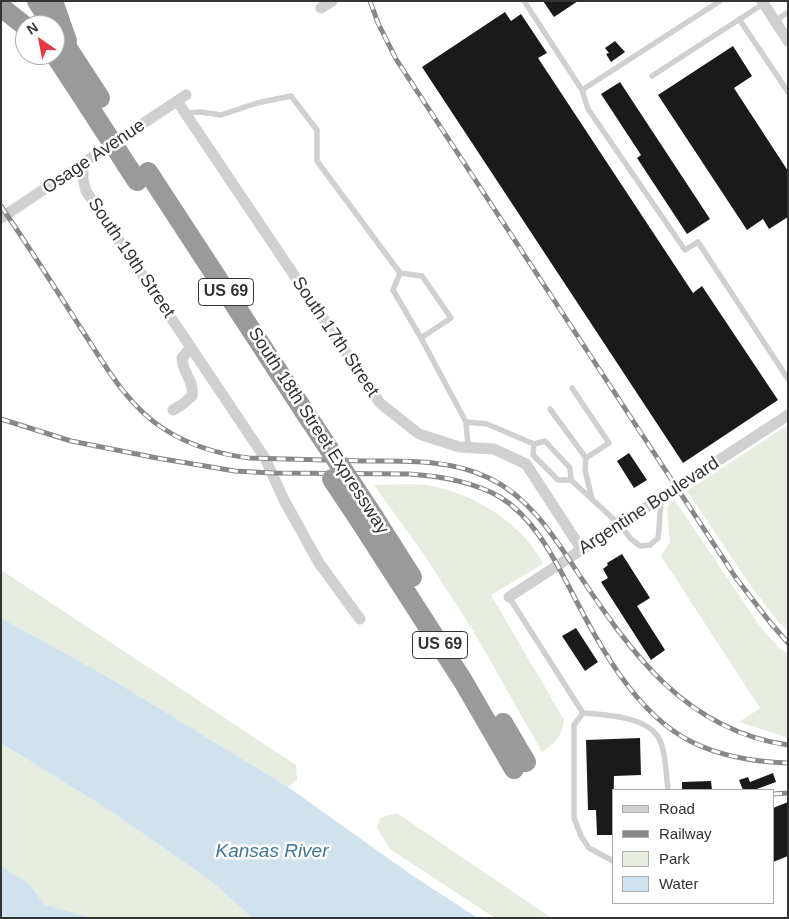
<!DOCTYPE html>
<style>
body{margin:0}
#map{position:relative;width:789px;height:919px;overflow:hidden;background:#fff;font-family:Arial,sans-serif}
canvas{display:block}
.frame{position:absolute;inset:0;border:2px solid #333;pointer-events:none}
.legend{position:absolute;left:612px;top:789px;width:162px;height:115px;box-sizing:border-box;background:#fff;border:1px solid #adadad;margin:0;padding:6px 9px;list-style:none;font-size:15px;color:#333}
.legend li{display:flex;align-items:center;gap:10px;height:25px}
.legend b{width:25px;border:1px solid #adadad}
.north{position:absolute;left:15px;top:15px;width:50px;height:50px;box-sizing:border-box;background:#fff;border:1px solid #adadad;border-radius:50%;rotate:327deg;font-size:14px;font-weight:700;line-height:20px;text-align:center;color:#333}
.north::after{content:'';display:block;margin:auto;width:18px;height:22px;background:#e63946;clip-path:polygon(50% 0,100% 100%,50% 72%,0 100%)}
</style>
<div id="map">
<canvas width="789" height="919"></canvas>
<div class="frame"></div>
<ul class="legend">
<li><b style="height:6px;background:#d0d0d0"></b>Road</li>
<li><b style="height:6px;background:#888"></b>Railway</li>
<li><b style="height:14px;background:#e6ecdf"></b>Park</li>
<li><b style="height:14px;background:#cfe2ee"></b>Water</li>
</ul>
<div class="north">N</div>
</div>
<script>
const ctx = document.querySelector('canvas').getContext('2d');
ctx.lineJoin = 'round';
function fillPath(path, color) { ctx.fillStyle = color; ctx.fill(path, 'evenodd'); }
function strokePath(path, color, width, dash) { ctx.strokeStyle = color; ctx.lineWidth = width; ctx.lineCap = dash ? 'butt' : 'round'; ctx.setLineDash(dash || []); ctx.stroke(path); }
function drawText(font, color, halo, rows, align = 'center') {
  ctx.font = font + ' Arial,sans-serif'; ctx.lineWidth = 5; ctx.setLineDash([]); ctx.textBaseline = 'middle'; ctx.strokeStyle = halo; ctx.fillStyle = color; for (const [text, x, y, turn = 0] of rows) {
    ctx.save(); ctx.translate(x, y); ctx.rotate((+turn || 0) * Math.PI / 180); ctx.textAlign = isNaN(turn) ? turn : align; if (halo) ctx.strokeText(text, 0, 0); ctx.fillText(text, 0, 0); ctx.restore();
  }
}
fillPath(new Path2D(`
 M788,425V631L780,624L750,585L687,491Z
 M374,485C391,485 414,483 431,486C475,494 523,524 543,564L491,595L564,720C561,738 556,742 542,752L474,632L425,556Z
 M674,499L759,625L779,648L788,654V738L739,722L760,708L661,556L670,542L667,509Z
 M1,570L296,765L297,780L288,787L106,676L1,618Z
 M1,743L109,810L210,880L252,918H93L45,905L28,883L1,866Z
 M397,813L550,917L551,918H495L390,849L377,828L380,818Z`), '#e6ecdf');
fillPath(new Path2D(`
 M1,618L106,676L288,787L413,876L478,918H252L210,880L109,810L1,743Z
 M1,866L28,883L45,905L93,918H1Z`), '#cfe2ee');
fillPath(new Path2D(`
 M543,1H578L554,17Z
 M505,12L511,21L521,14L547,53L538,58L693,293L702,286L778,400L683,463L422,67Z
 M615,41L625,52L611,62L606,54L609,53L605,48Z
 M733,46L752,76L734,88L788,171V217L769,229L763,219L747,230L658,95Z
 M620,82L710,219L687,234L637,158L641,155L601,94Z
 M629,453L647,480L634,488L617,461Z
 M622,554L650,598L637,606L665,650L651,660L601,582L608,578L603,569L608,565L607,563Z
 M576,628L598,662L585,671L562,636Z
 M640,738L641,775L614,776L613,835H597L596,810H588L586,740Z
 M773,773L776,782L754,790H743L739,780L748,777L750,782Z
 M711,781L712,790H682V782Z
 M788,802V856L773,862V808Z`), '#1a1a1a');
strokePath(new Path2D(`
 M524,1L582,90L588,109L685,250L698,242L788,379
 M739,19L788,92
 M775,21L788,12
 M652,76L763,4
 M582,90L720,1
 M186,113L200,112L221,115L257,103L291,96L317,130V161L400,273L393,290L421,338L466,422L487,424L534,444L545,441L570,468L571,480L620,525L631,539L640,546L650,545L658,538C660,525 659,512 662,499
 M400,273L422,276L451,318L421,338
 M572,388L609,443L586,458
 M550,409L586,458L585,470L592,499
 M466,422L468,447
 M534,444L533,455L558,480H571
 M509,597L583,713
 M583,713L574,725V818L581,836L589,848L613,861
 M583,713C605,715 641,716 656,734C666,746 666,775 668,790`), '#d0d0d0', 5.5);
strokePath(new Path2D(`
 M762,1L788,41
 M321,8L332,1
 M177,101L380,403L419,434L459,447L494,449L526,464L582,550
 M83,164V179L86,191L265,458L284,500L319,563L360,619
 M1,218L186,95
 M173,410L183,404L192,396C194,379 183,375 182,358L191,347
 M509,597L788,415`), '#d0d0d0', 11);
strokePath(new Path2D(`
 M37,1L52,25
 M53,1L67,41
 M1,7L25,26
 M55,29L100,98
 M55,55L89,107
 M148,172L304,411
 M374,517L412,577
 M362,524L463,681L514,769
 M503,723L526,762`), '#9a9a9a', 20);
const rail = new Path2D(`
 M370,1L378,23L396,59L736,578L769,621L788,643
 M1,206C28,246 54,286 80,327C104,363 126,405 164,429C190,446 218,454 249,458C287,459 325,460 363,461C404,461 451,459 489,478C529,497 553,535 576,570C630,651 684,730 788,745
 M1,419L71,441L157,458L235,471L272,473L409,474C440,476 472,481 500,497C531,516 551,552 567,583C596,639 633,713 692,742C720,756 756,762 788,763
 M773,794L788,793`);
strokePath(rail, '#888', 5);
strokePath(rail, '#fff', 3, [9]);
strokePath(new Path2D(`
 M89,107L137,181
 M304,411L374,517
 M332,479L362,524`), '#9a9a9a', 20);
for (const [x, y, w] of [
 [226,292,55],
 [440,645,55]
]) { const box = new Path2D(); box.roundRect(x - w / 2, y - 13.5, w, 27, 4); ctx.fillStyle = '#fff'; ctx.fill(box); strokePath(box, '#333', 1); }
drawText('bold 16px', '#333', null, [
 ["US 69",226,292],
 ["US 69",440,645]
]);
drawText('18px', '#333', '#fff', [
 ["Osage Avenue",94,157,-34],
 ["South 19th Street",131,258,56],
 ["South 17th Street",335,337,56],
 ["South 18th Street Expressway",318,431,57],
 ["Argentine Boulevard",649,506,-33]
]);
drawText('italic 19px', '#3f7597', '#fff', [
 ["Kansas River",272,852]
]);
</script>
